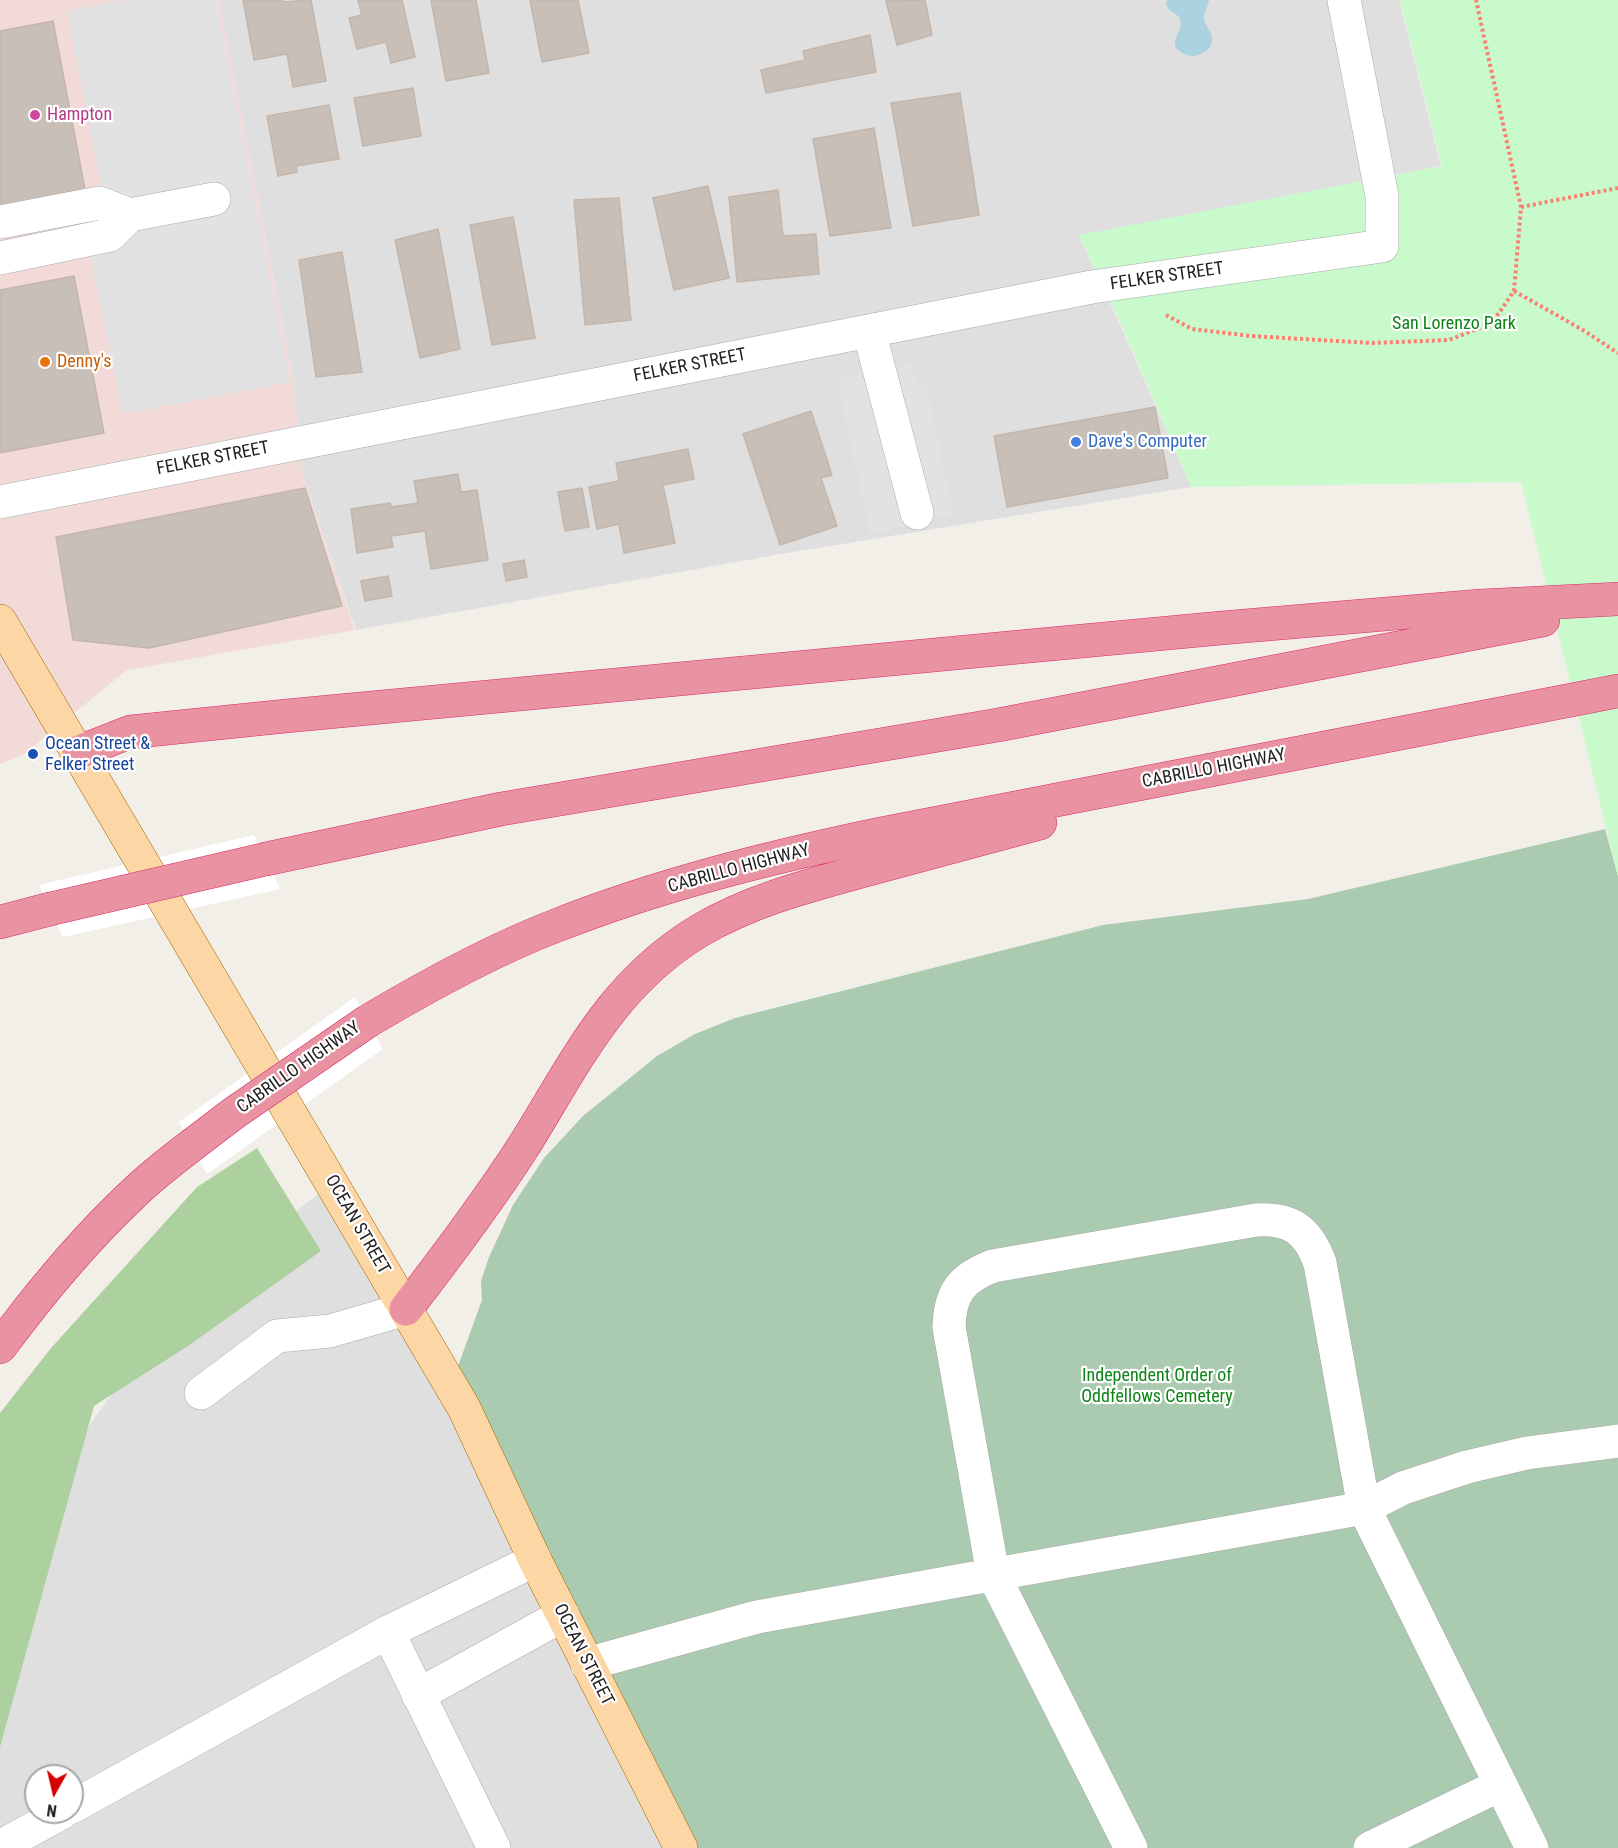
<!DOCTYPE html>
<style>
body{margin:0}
#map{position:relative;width:1618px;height:1848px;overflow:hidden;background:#f2efe9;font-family:"Roboto Condensed",sans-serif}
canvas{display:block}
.north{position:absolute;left:24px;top:1764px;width:60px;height:60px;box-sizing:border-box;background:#fff;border:2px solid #a7a7a7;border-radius:50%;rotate:188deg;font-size:16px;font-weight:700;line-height:24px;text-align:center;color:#222}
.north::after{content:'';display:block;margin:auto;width:21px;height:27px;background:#d40000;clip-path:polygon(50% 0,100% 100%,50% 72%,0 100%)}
</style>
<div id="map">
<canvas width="1618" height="1848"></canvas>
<div class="north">N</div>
</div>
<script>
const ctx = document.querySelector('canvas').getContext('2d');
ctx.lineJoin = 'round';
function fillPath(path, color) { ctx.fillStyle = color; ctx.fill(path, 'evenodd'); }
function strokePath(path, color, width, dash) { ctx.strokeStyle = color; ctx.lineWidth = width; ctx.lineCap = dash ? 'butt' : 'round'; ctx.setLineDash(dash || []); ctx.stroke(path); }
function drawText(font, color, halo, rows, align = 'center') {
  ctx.font = font + ' "Roboto Condensed",sans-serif'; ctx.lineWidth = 4.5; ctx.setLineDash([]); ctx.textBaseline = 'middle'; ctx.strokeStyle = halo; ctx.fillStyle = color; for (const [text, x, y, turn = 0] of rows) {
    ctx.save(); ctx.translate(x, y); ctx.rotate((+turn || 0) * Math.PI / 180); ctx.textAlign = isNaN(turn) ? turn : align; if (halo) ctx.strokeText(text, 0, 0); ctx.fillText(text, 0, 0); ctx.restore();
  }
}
fillPath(new Path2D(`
 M219,0H1399L1441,166L1079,236L1123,331L1191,487L775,555L356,630L303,477L293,379Z
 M343,1175L683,1848H0V1581L71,1451L119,1384L295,1212ZM36,1776H72V1812H36Z`), '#e0dfdf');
fillPath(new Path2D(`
 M0,0H219L293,380L303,477L355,630L127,670L24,754L0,764Z`), '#f2dad9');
fillPath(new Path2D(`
 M257,1148L321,1251L188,1346L94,1406L0,1747V1413L51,1348L197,1187Z`), '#add19e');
fillPath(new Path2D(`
 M1605,829L1618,876V1848H683L453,1380L482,1300L481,1281L489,1257L513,1205L544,1158L583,1116L657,1056L695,1034L735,1018L1103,925L1308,899Z`), '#aacbaf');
fillPath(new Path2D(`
 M1400,0H1618V876L1521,482L1191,487L1124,330L1079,235L1442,166Z`), '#c8facc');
fillPath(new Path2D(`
 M124,0H216L290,382L123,414L90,256L106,212L67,11Z
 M911,363L916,385L926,384L954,515L870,534L837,379Z`), '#e2e2e2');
fillPath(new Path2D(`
 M1167,0H1209C1208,6 1204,13 1204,19C1205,25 1210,30 1212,36C1214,49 1202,56 1191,56C1186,55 1182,53 1178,50C1166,37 1197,23 1169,10L1166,4Z`), '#aad3df');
fillPath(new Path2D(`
 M254,835L280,889L63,937L39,885Z
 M355,997L383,1049L207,1174L179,1122Z`), '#fff');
const building = new Path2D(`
 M243,0H283V2L311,0L326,81L293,87L287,54L254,60Z
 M358,0H402L415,57L391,63L386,42L357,49L349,18L362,15Z
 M431,0H476L489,73L446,81Z
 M530,0H578L589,53L542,62Z
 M925,0L932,35L897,45L886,1Z
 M53,21L87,200L0,216V31Z
 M870,35L876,72L766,93L761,70L805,60L803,51Z
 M413,88L421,136L363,146L354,98Z
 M960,93L979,215L913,226L891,103Z
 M329,105L339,159L296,166L297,172L278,176L267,116Z
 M874,128L891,228L830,236L813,139Z
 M708,186L729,278L674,290L653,198Z
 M778,190L783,236L816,234L819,274L737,282L729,197Z
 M619,198L631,320L585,325L574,200Z
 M513,217L535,338L492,345L470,225Z
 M438,229L460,349L420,358L395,240Z
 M342,252L362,372L316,377L299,260Z
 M74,276L104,433L0,453V290Z
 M1155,407L1168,478L1007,507L994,436Z
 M811,411L832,475L821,478L837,526L780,545L743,434Z
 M688,449L694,479L663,485L675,543L624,553L619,524L597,529L589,487L619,481L616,463Z
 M458,474L461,492L477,490L488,560L431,569L425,531L391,536L393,547L357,553L351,509L390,503L391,507L418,503L414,481Z
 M305,488L342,606L149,648L73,640L56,537Z
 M582,488L589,527L565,531L558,492Z
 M524,560L527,577L506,581L503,564Z
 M388,576L392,596L365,601L361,581Z`);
fillPath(building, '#c7bfb8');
strokePath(building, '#c4b6ab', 1.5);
const minor = new Path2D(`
 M0,222L99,203L130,215L214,199
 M0,258L110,235L130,215
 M869,331L917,513
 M0,502L1092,287L1382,246V196L1344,0
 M201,1393L277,1336L330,1331L406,1309
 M388,1632L535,1560
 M587,1664L757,1617L1364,1508L1403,1488L1467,1467L1527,1453L1618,1441
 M418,1695L563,1615
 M72,1807L388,1632L494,1848
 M0,1847L63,1812
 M1131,1848L993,1574L949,1327C950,1293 961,1278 993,1266L1256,1220C1291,1218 1308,1230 1320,1263L1364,1508L1532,1848
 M1370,1848L1500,1785`);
const major = new Path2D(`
 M0,621L464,1408L535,1560L681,1848`);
const highway = new Path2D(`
 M79,752L130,732L286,716L1221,628L1480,606L1618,599
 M266,859L501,809L998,725L1543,620
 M0,922L50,909
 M368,1021C427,986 490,951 555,926C659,885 767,858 876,835L1618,691
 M406,1309C447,1256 487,1203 523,1147C575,1064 611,984 699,931C751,900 811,885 869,869C926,854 983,838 1040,823
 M0,1347C40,1293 83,1241 132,1195C150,1177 171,1161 192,1145`);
strokePath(minor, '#a9a9a9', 34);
strokePath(major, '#a06b00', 34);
strokePath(highway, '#dc2a67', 34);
strokePath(new Path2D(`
 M1521,207L1618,188
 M1514,291L1583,330L1618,353
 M1166,315L1192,329L1251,336L1372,343L1449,340L1492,323L1514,291L1521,207L1476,0`), '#fa8072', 4, [3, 3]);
strokePath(minor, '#fff', 33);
strokePath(major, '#fcd6a4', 33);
strokePath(highway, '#e892a2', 33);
const highwayBridge = new Path2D(`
 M50,909L266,859
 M192,1145L234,1113L368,1021`);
strokePath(highwayBridge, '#dc2a67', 34, []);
strokePath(highwayBridge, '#e892a2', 33);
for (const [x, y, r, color] of [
 [35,115,6,"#d1479c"],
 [45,362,6,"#e8710a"],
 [1076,442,6,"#3f7fe0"],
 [33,754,6,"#1a4fb4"]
]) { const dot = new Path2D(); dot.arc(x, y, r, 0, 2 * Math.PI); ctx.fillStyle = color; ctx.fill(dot); strokePath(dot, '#fff', 2); }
drawText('18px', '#b23c85', '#fff', [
 ["Hampton",47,115]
], 'left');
drawText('18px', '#222', '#fff', [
 ["FELKER STREET",1167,277,-8],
 ["FELKER STREET",690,366,-11],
 ["FELKER STREET",213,459,-11],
 ["CABRILLO HIGHWAY",1214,769,-11],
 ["CABRILLO HIGHWAY",739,869,-15],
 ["CABRILLO HIGHWAY",299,1068,-35],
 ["OCEAN STREET",357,1225,60],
 ["OCEAN STREET",583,1655,63]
]);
drawText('18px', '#0c8416', '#fff', [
 ["San Lorenzo Park",1454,324],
 ["Independent Order of",1157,1376],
 ["Oddfellows Cemetery",1157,1397]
]);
drawText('18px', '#c56008', '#fff', [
 ["Denny's",57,362]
], 'left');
drawText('18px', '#366cbe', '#fff', [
 ["Dave's Computer",1088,442]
], 'left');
drawText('18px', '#164399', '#fff', [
 ["Ocean Street &",45,744],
 ["Felker Street",45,765]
], 'left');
</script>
